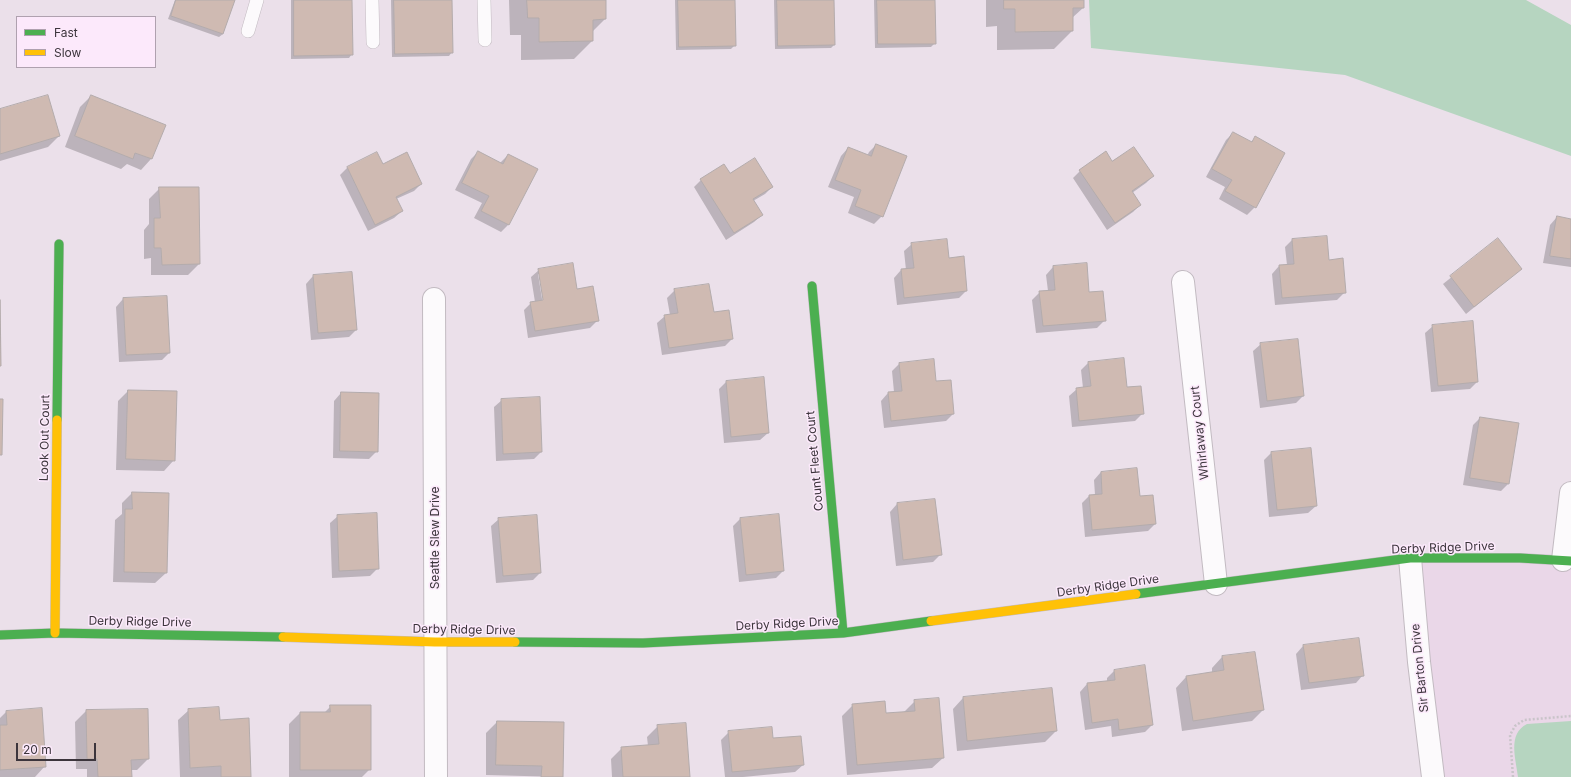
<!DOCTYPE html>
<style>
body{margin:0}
#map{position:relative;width:1571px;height:777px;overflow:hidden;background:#ebe0ea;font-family:Inter,sans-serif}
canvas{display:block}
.legend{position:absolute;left:16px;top:16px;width:140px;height:52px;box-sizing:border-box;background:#fce9fb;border:1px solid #afa1af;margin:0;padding:5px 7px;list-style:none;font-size:12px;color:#3c353c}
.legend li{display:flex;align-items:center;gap:8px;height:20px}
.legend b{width:20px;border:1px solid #afa1af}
.scale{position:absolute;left:16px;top:743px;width:80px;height:18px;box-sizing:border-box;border:2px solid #3c353c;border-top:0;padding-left:5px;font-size:12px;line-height:14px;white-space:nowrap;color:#3c353c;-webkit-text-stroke:3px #fce9fb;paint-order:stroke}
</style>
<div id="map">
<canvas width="1571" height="777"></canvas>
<ul class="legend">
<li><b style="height:5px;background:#4caf50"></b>Fast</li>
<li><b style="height:5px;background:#ffc107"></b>Slow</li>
</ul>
<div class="scale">20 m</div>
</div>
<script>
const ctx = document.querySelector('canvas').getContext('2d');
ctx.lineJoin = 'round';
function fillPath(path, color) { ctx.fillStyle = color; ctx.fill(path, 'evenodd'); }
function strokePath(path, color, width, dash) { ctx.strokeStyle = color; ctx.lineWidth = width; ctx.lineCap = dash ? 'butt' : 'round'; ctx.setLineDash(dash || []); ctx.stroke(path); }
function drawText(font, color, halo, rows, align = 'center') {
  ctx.font = font + ' Inter,sans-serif'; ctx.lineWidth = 3; ctx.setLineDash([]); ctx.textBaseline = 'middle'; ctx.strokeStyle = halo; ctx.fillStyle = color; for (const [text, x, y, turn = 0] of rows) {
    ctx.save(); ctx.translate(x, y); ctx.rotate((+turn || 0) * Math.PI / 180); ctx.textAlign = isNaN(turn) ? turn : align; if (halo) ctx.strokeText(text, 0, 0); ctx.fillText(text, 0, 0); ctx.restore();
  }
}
fillPath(new Path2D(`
 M1410,558L1571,561V777H1433Z`), '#ead7e8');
fillPath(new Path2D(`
 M1089,0H1526L1571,25V156L1345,75L1091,48Z
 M1571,721V777H1518C1516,759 1507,734 1527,724Z`), '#b6d5c0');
fillPath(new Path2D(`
 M175,0H234L223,34L219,37L168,19Z
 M291,0H351L352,54L349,58L291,59Z
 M391,0H451L452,52L449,56L392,57Z
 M509,0H605V19L592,32V41L574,59L521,60V35H510Z
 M675,0H734L735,45L731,49L676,50Z
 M774,0H833L834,45L831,48L775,49Z
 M874,0H934L935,43L931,47L875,48Z
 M986,0H1083V8L1072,18V31L1054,49L997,50V26L986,27Z
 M91,96L151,159L141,170L127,164L121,169L65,147L80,107Z
 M0,110L59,136L48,147L0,161Z
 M1233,133L1250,143L1255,138L1284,154L1255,207L1247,215L1219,199L1225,187L1206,177L1226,140Z
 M876,145L882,216L874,224L848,213L854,197L828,187L841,156L848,148L867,156L869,152Z
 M478,152L500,163L508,155L537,170L508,225L501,232L474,218L482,203L455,190L471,159Z
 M1112,163L1153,176L1146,183L1132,193L1140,205L1133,212L1107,230L1073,178L1080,171Z
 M382,166L421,184L414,191L396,199L402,211L394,218L368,231L340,175L347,168Z
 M730,175L772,187L765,194L753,201L762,215L754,222L726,240L694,187L701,180Z
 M160,188L199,264L188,275H151V258L144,259V230L149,224V199Z
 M1557,217L1571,220V267L1543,263L1550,225Z
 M1292,240L1328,261L1345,292L1337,300L1275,305L1272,274L1279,266L1287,265L1285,247Z
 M1498,240L1521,269L1466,314L1443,284Z
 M912,244L948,259L966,291L959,298L897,305L894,278L901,270H906L904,251Z
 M1053,267L1088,293L1105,320L1097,328L1036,333L1032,300L1040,292L1048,291L1046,275Z
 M539,270L577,290L598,320L590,328L528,338L524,310L531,303L535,302L531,277ZM538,274H540L545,305H543Z
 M313,276L356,330L349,337L311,340L306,284Z
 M675,290L713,313L732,339L725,346L662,355L657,323L665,316L670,315L667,298Z
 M123,299L169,353L162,360L119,362L116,307Z
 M1433,326L1477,382L1470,389L1431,392L1425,333Z
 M1261,344L1303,396L1296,403L1260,408L1253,351Z
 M1088,363L1126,388L1142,414L1135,421L1072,427L1069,396L1077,389L1083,388L1081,370Z
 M899,364L953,414L946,421L884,428L881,401L888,393L894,392L892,371Z
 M726,382L768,433L760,440L724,443L719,389Z
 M128,391L174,460L164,471L116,470L118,401Z
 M341,393L377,451L369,459L333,458L334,401Z
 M539,398L541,452L534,459L496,461L494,407L502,400Z
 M1480,418L1508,484L1501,491L1463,485L1473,425Z
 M1271,453L1316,506L1308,513L1269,517L1264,460Z
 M1101,472L1139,497L1155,524L1148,531L1085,537L1082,503L1089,496L1095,495L1094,480Z
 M132,493L166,573L155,583L113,582L115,520L122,514V503Z
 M897,504L940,555L933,562L896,566L890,512Z
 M338,516L378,568L370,576L332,578L330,523Z
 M499,519L540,573L533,580L496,583L491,526Z
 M740,519L783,571L776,578L739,582L733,526Z
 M1303,646L1363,675L1356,683L1301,690L1296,654Z
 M1222,657L1263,710L1252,721L1182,731L1176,688L1186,677L1212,673V668Z
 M1114,671L1152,725L1145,732L1112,737L1111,726L1085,730L1080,692L1087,684L1107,682V678Z
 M963,698L1056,731L1045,742L957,751L953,709Z
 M915,701L943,758L932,768L847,775L842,716L853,705L885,714L904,712Z
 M331,706L370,769L362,777H289V724L300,713H324Z
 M41,709L45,766L35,777H0V718L6,712Z
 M189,710L219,721L250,777H180L178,720Z
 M86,711L148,759L137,770H131V777H87V769H76L75,722Z
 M497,722L562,777L486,775V733Z
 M658,726L689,777H612L611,759L622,748L648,746L647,737Z
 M729,732L772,739L803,765L795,772L743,777H725L721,740Z`), '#0003');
const building = new Path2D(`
 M176,0H235L223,34L171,16Z
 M294,0H352L353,55L294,56Z
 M394,0H452L453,53L395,54Z
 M527,0H606V19L593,20V41L539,42V18H528Z
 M678,0H735L736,46L679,47Z
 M777,0H834L835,45L778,46Z
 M877,0H935L936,44H878Z
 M1004,0H1084V8H1073V31L1015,32V9H1004Z
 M48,95L60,136L0,154V109Z
 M91,95L166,125L152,159L135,153L133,159L75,136Z
 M1233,132L1252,142L1255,136L1285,153L1256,208L1225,191L1232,180L1212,169Z
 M876,144L907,156L883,217L855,206L861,190L835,180L848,147L871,156Z
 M1134,147L1154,176L1132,191L1141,205L1115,223L1079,170L1106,151L1112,161Z
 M478,151L503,164L508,154L538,169L509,225L481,211L489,196L462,183Z
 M377,152L383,164L407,152L422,184L396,197L403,211L375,225L347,167Z
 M755,158L773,187L753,199L763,215L734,233L700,179L724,164L730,173Z
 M159,187H199L200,264L162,265L161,248H154V218H160Z
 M1557,216L1571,219V259L1550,256Z
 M1327,236L1329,260L1343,258L1346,293L1282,298L1279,265L1294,264L1292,239Z
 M1498,238L1522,269L1474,307L1450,276Z
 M947,239L949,258L964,256L967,291L904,298L901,269L914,268L911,243Z
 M573,263L577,289L593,286L599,321L535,331L530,302L543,300L538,269Z
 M1087,263L1089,292L1103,291L1106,321L1043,326L1039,291L1055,290L1053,266Z
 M352,272L357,330L318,333L313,275Z
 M709,284L714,312L729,310L733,339L669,348L664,315L678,313L674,289Z
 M167,296L170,353L126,355L123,298Z
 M0,300L1,366H0Z
 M1473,321L1478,382L1438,386L1432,325Z
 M1298,339L1304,396L1267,401L1260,343Z
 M1124,358L1127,387L1141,386L1144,414L1079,421L1076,388L1091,386L1088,362Z
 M934,359L936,381L951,380L954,414L891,421L888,392L902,391L899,363Z
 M764,377L769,433L731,437L726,381Z
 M128,390L177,391L175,461L126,459Z
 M341,392L379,393L378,452L340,451Z
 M540,397L542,452L503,454L501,399Z
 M0,399H3L2,455H0Z
 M1480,417L1519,423L1509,484L1470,478Z
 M1311,448L1317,506L1277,510L1271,452Z
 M1137,468L1140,496L1153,495L1156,524L1092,530L1089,495L1102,494L1101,472Z
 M132,492L169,493L167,573L124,572L125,509H132Z
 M935,499L942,555L903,560L897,503Z
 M377,513L379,569L339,571L337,515Z
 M779,514L784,571L746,575L740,518Z
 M537,515L541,573L503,576L498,518Z
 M1359,638L1364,676L1309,683L1303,645Z
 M1255,652L1264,710L1193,721L1186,676L1224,670L1222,656Z
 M1145,665L1153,725L1119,730L1118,719L1092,723L1087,683L1115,680L1114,670Z
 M1052,688L1057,731L967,741L963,697Z
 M939,698L944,758L857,765L852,704L885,701L886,713L915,711L914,700Z
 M330,705H371V770H300V712H330Z
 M219,707L220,720L249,718L251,777H221V766L190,768L188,709Z
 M42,708L46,767L0,770V725H7L6,711Z
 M148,709L149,759L131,760L132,777H98L97,759H87L86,710Z
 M497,721L564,722L563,777H541L542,766L496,765Z
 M686,723L690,777H623L621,747L659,744L657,725Z
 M772,727L773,738L801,736L804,765L732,772L728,731Z`);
fillPath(building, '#cfbab2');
strokePath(building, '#b3abac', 1);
const lane = new Path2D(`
 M372,0L373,42
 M484,0L485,40
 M248,31L257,0`);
const street = new Path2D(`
 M1183,282L1216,584
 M434,299L436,777
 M1410,558L1419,662L1433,777
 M1563,560L1571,493`);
const fast = new Path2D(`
 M812,286L843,633
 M57,420L59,244
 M1136,594L1410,558H1520L1571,561
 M0,635L55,633L283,637
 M515,642L643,643L843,633L931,621`);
const slow = new Path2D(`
 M931,621L1136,594
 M55,633L57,420
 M283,637L435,642H515`);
strokePath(lane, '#c2bac1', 14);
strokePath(street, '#c2bac1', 24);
strokePath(fast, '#c2bac1', 10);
strokePath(slow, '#c2bac1', 10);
strokePath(new Path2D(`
 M1513,777L1510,735L1515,726L1524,720L1571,716`), '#c9c4c9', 2.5, [2, 2]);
strokePath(lane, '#fcfafc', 13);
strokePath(street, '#fcfafc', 22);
strokePath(fast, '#4caf50', 9);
strokePath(slow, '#ffc107', 9);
drawText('12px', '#3c353c', '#fce9fb', [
 ["Whirlaway Court",1200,433,-96],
 ["Look Out Court",45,438,-89],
 ["Count Fleet Court",815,461,-95],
 ["Seattle Slew Drive",435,538,-90],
 ["Derby Ridge Drive",1443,548,-2],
 ["Derby Ridge Drive",1108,586,-8],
 ["Derby Ridge Drive",140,622,1],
 ["Derby Ridge Drive",787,624,-3],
 ["Derby Ridge Drive",464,630,1],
 ["Sir Barton Drive",1420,668,-96]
]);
</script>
